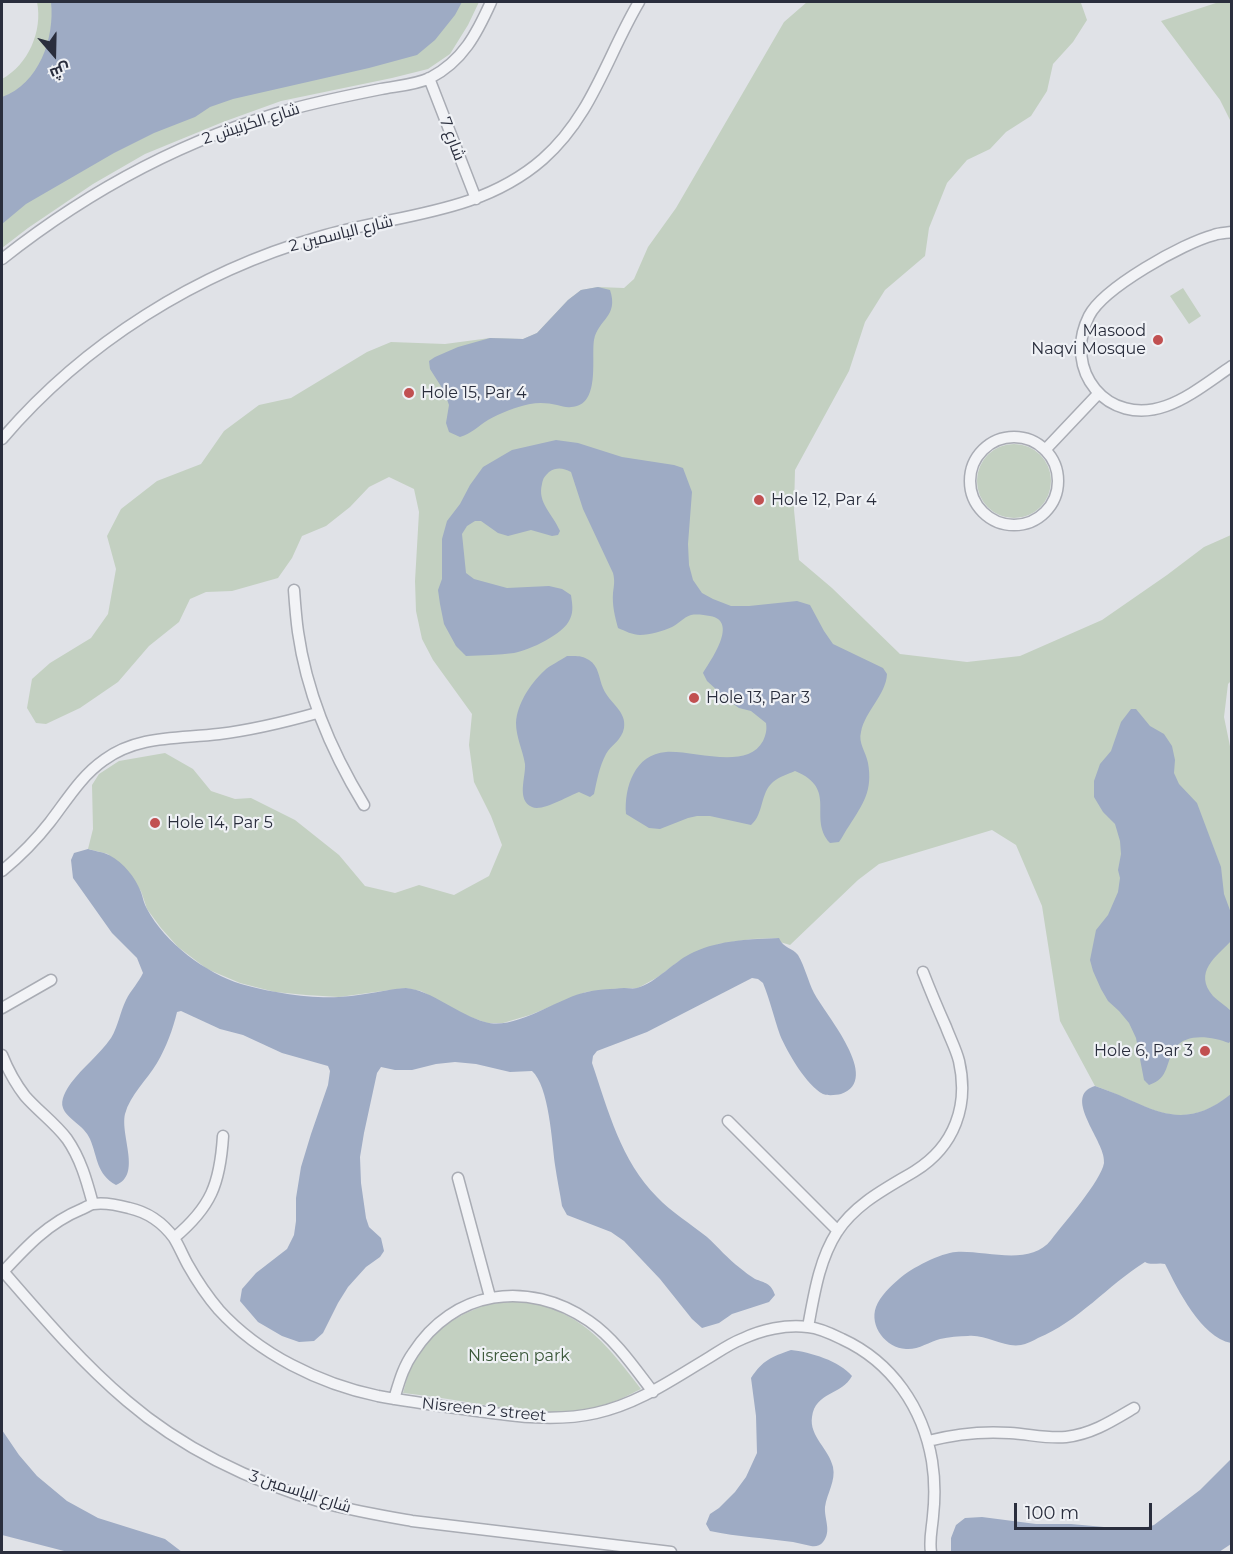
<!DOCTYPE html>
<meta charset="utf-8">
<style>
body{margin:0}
#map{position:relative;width:1233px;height:1554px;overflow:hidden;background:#e0e2e7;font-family:Montserrat,Cairo,sans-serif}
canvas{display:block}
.frame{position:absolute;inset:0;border:3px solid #2a2e3d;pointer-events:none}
.north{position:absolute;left:24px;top:24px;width:60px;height:60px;-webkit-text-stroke:4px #eff1f5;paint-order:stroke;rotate:160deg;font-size:16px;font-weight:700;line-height:24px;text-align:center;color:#2a2e3d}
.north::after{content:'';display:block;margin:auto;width:21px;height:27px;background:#2a2e3d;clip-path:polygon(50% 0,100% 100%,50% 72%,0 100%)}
.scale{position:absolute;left:1014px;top:1503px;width:138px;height:27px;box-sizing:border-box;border:3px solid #2a2e3d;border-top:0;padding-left:8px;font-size:18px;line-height:21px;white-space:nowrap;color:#2a2e3d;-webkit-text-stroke:4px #eff1f5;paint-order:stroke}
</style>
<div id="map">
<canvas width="1233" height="1554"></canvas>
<div class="frame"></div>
<div class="north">ش</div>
<div class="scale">100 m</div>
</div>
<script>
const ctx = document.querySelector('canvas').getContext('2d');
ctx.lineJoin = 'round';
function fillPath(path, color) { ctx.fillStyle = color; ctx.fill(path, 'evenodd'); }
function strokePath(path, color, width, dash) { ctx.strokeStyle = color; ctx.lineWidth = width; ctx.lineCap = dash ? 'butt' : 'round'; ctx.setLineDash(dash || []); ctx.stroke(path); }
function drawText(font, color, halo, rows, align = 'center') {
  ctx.font = font + ' Montserrat,Cairo,sans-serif'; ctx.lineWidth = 4.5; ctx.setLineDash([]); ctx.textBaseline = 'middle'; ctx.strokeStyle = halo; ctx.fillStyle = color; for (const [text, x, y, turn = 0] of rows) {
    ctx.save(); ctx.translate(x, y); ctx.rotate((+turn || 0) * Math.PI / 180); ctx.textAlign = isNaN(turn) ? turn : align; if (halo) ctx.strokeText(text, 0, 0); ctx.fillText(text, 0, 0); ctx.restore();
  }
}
fillPath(new Path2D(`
 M37,2H479L468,25L450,54L428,69L392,78L281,101L223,122L145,154L93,184L28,228L2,248V79C28,65 43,31 37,2Z
 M807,2H1078L1081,3L1087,20L1073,42L1053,64L1047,91L1031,116L1006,132L990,149L967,160L947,183L929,228L925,256L885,290L865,322L849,371L795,470L794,510L799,560L832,588L900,654L967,662L1020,656L1102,620L1167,575L1204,547L1231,535L1232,680L1228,684L1224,717L1232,756V1094C1178,1137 1148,1104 1095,1086L1060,1021L1042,906L1016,845L992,830L879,864L858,880L790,945L780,942L778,938L752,939L719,944L679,961L658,977L638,988L611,989L586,992L530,1015L503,1023H487L465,1015L421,991L405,988L339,997L306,995L275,992L240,983L207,969L178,947L161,928L147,909L141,891L108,854L88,849L93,829L92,785L99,774L119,761L165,753L193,769L211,791L235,799L251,798L295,820L339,855L365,886L395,893L419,885L454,895L489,876L502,845L491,816L474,782L469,745L472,714L433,660L422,639L416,611L415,581L419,512L414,489L389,477L369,487L350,507L326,526L302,536L292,558L278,578L232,591L206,592L190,599L179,622L149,646L118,682L80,708L46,724L36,723L27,708L32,679L50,663L91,638L108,614L116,569L107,536L121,509L157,481L201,464L224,431L259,405L291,398L367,352L391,342L445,344L490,338L523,339L537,333L568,300L581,290L598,287L624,288L634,279L648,247L676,208L784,22Z
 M1219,2H1231V122L1220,100L1161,21Z
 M1183,288L1201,316L1189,324L1170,296Z
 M977 481a37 37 0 1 1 74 0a37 37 0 1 1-74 0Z
 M510,1302C518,1302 526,1301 533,1303C586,1315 610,1349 641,1389C627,1396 613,1403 598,1407C550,1419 501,1407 454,1400C437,1397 420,1395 403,1393L410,1368L423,1347L439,1328L464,1314L487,1304Z`), '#c3d0c1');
fillPath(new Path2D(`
 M51,2H462L455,15L435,40L417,55L369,68L233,99L210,107L195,117L154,133L114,153L26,204L2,224V97C39,84 55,38 51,2Z
 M598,287L610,290C619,317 598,319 594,340C591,358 601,406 571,407C567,408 562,406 557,405C549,403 539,402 530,404C516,407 500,413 488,420C477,427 472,433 460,437L449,432L446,423L449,405L444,391L430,369L429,361L435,357L458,347L490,338L523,339L537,333L568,300L581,290Z
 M556,440L578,443L622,457L674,465L683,468L692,492L688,544L689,565L693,580L702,593L713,599L731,606H749L797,601L810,605L824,631L833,644L883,668L887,674C886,695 865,711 861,732C858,743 866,752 868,763C873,791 863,804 849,826C845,831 843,837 839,842L830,843C807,818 839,789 795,771C788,774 779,777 773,782C760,793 764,814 751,825L710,816H697L688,818L660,829L649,828L626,814C624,787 635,754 666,752C693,750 747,771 763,741C766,734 767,730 766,723L751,711L739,708L729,701L707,681L703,673C711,660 739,621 710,616C704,615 697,614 691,615C684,617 678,624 672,627C663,631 650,635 640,635C633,635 625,631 618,628C615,617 612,605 613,593C614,585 615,581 613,573L583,509L571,472C563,468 557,467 549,472C545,476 543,478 542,484C537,503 553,514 560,531L558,535L552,536L531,530L508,536L498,533L481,521H475L467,526L462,534L466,573L474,579L507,588L549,586L562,589L571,595C572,603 574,611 570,619C564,634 530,650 514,653C499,655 482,655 466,656L456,646L444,624L440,604L438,590L442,579V539L447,521L460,504L470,485L483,467L512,450Z
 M567,656C575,656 582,655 589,660C599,666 599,679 603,688C609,703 627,711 624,728C622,740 611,745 606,754C599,767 597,781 594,794L590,797L579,792C568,796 542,812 532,807C516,800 526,777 525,764C523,751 516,737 516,723C517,704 530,684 544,671C550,665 560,661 567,656Z
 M1131,709H1136L1150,726L1164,734L1172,746L1175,760L1174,773L1179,784L1197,803L1221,867L1224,894L1231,913V941C1216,957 1193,972 1213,996C1218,1001 1226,1006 1231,1011V1040L1229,1043C1213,1037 1187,1032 1175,1048C1165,1062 1170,1078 1149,1085L1144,1080L1136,1038L1129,1023L1119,1011L1108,1001L1101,989L1093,971L1090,960L1096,930L1108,915L1118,892L1120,878L1118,870L1121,854L1120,841L1115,824L1103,812L1094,797V781L1100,764L1111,751L1121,722Z
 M88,849C94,851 103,852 109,855C124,863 135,877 141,892C143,898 144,904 147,909C165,943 206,973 241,984C268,992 311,999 339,997C355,996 372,993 389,990C394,989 401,988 406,988C431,990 459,1015 485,1022C516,1031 557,998 587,992C599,989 612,989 624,988C628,988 633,989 637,988C656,983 675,960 694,952C720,940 751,939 779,938C783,948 793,948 798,955C805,967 808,981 814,993C825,1014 883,1080 841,1094C836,1095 828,1096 823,1094C807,1086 787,1052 780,1035C774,1018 770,1000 763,983L758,979L752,978L647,1032L597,1051L593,1056L592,1063C608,1110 621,1161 657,1197C671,1212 691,1224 707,1237C718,1247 728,1259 740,1268C745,1272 750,1276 755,1279C765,1283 771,1283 775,1295L769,1302L732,1314L719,1323L702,1328L692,1319L660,1279L624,1241L611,1232L567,1215L562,1206C560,1193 557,1179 555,1165C552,1142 549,1086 532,1071L510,1072L476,1064L455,1062L436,1064L412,1070H395L381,1067L377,1073L364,1133L360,1157L361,1183L366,1218L369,1227L381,1238L384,1251L380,1257L366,1267L348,1287L338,1303L323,1333L314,1341L299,1342L282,1336L258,1322L240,1301L242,1289L256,1273L287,1249L294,1235L296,1221V1198L301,1167L311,1134L328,1085L330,1071L328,1066L282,1053L243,1035L220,1029L181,1011L177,1012C173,1029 166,1048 157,1063C147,1080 130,1095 125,1114C120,1136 142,1175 116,1185C96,1174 98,1158 90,1139C84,1125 67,1119 63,1108C60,1100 66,1090 71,1083C83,1067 99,1055 111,1038C118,1027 120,1012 126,1000C131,990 139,982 143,973L137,958L112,933L73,878L71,860L74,853Z
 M1095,1086C1148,1103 1178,1137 1231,1094V1343C1201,1337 1178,1290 1165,1264C1158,1262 1152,1266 1145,1262C1108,1285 1078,1322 1038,1338C1033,1341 1026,1344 1021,1345C1003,1348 986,1334 968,1336C959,1336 949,1337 940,1339C929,1342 918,1350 906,1349C886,1348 869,1326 876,1307C880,1296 891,1286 899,1279C911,1268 941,1253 956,1252C985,1250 1030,1267 1051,1240C1064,1223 1101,1181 1104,1163C1107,1145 1069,1105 1087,1090C1089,1088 1092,1087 1095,1086Z
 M791,1350C810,1352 840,1361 852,1376C842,1395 815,1392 812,1417C809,1436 829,1449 833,1467C836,1481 827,1493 825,1507C824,1519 832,1531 823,1542C820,1546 815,1547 811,1546C805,1545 799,1543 793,1542C765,1538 738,1537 710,1531L706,1524L710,1514L719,1508L735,1492L746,1477L757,1453L756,1416L751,1378C763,1360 771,1357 791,1350Z
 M2,1430L19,1455L37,1476L67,1501L98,1518L165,1539L182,1552H68L2,1535Z
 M1231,1459V1544L1219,1552H951V1538L956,1525L965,1518L982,1517L1036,1524H1071L1137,1530L1154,1525L1200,1490Z`), '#9eabc4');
const street = new Path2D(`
 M429,78L476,199
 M1232,232C1226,233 1219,233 1214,235C1183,243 1103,288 1089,316C1062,370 1107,427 1166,406C1189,398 1211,380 1232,366
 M2,259C88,191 186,138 292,109C321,101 351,95 381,89C397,86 415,85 430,78C463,61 477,33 491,2
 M970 481a44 44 0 1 1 88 0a44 44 0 1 1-88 0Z
 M2,439C84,343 197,272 319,237C396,214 479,215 543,159C592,116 607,56 639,2
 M1045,450L1098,394
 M294,590C295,604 296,618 298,632C307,695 331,751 364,805
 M2,871C19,857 36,840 50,822C67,800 81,776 104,760C138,735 178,739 219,734C252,730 285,722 317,713
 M2,1008L51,980
 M2,1055C8,1070 15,1083 25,1096C38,1111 55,1123 67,1139C81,1159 87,1182 93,1204
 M728,1121L838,1231
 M458,1178L490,1297
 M174,1238C211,1207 220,1184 223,1136
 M2,1270C41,1315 81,1362 127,1401C184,1450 255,1483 328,1504C355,1511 384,1516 412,1521L671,1552
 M2,1273C26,1247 48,1223 82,1209C85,1208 89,1205 93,1204C105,1202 118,1205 129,1208C147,1212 163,1223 174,1238C179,1246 183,1256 188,1265C197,1281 207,1296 219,1310C259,1354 320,1384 378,1396C406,1401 434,1405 463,1409C507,1415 552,1423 596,1413C637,1404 670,1381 705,1360C717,1353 729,1344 742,1339C761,1330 786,1324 808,1327C819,1328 832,1334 842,1339C892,1362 923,1408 932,1461C935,1480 935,1498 933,1516C932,1529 929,1540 931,1552
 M808,1327C814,1295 819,1260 837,1232C856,1203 887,1188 915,1171C955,1146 969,1105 959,1061C956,1049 950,1038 946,1027C938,1009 930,990 923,972
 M394,1399C399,1383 403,1367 413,1353C453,1290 528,1279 589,1321C615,1339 634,1367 653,1392
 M928,1441C955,1434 982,1431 1010,1433C1029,1434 1047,1439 1066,1437C1092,1434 1112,1421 1134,1408`);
strokePath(street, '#a9acb4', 13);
strokePath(street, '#f2f3f6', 10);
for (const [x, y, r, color] of [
 [1158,340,6,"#c15051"],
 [409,393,6,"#c15051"],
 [759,500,6,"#c15051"],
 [694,698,6,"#c15051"],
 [155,823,6,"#c15051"],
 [1205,1051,6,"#c15051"]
]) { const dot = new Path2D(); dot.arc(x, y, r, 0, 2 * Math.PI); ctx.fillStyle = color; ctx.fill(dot); strokePath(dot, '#eff1f5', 2); }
drawText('16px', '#2a2e3d', '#eff1f5', [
 ["شارع الكرنيش 2",251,124,-18],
 ["شارع 7",452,139,69],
 ["شارع الياسمين 2",341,234,-14],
 ["Nisreen 2 street",484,1410,6],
 ["شارع الياسمين 3",300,1492,18]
]);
drawText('16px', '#2a2e3d', '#eff1f5', [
 ["Masood",1146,331,"right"],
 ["Naqvi Mosque",1146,349,"right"],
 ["Hole 15, Par 4",421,393],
 ["Hole 12, Par 4",771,500],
 ["Hole 13, Par 3",706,698],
 ["Hole 14, Par 5",167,823],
 ["Hole 6, Par 3",1193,1051,"right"]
], 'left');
drawText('16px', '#3a5738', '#eff1f5', [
 ["Nisreen park",519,1356]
]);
</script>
